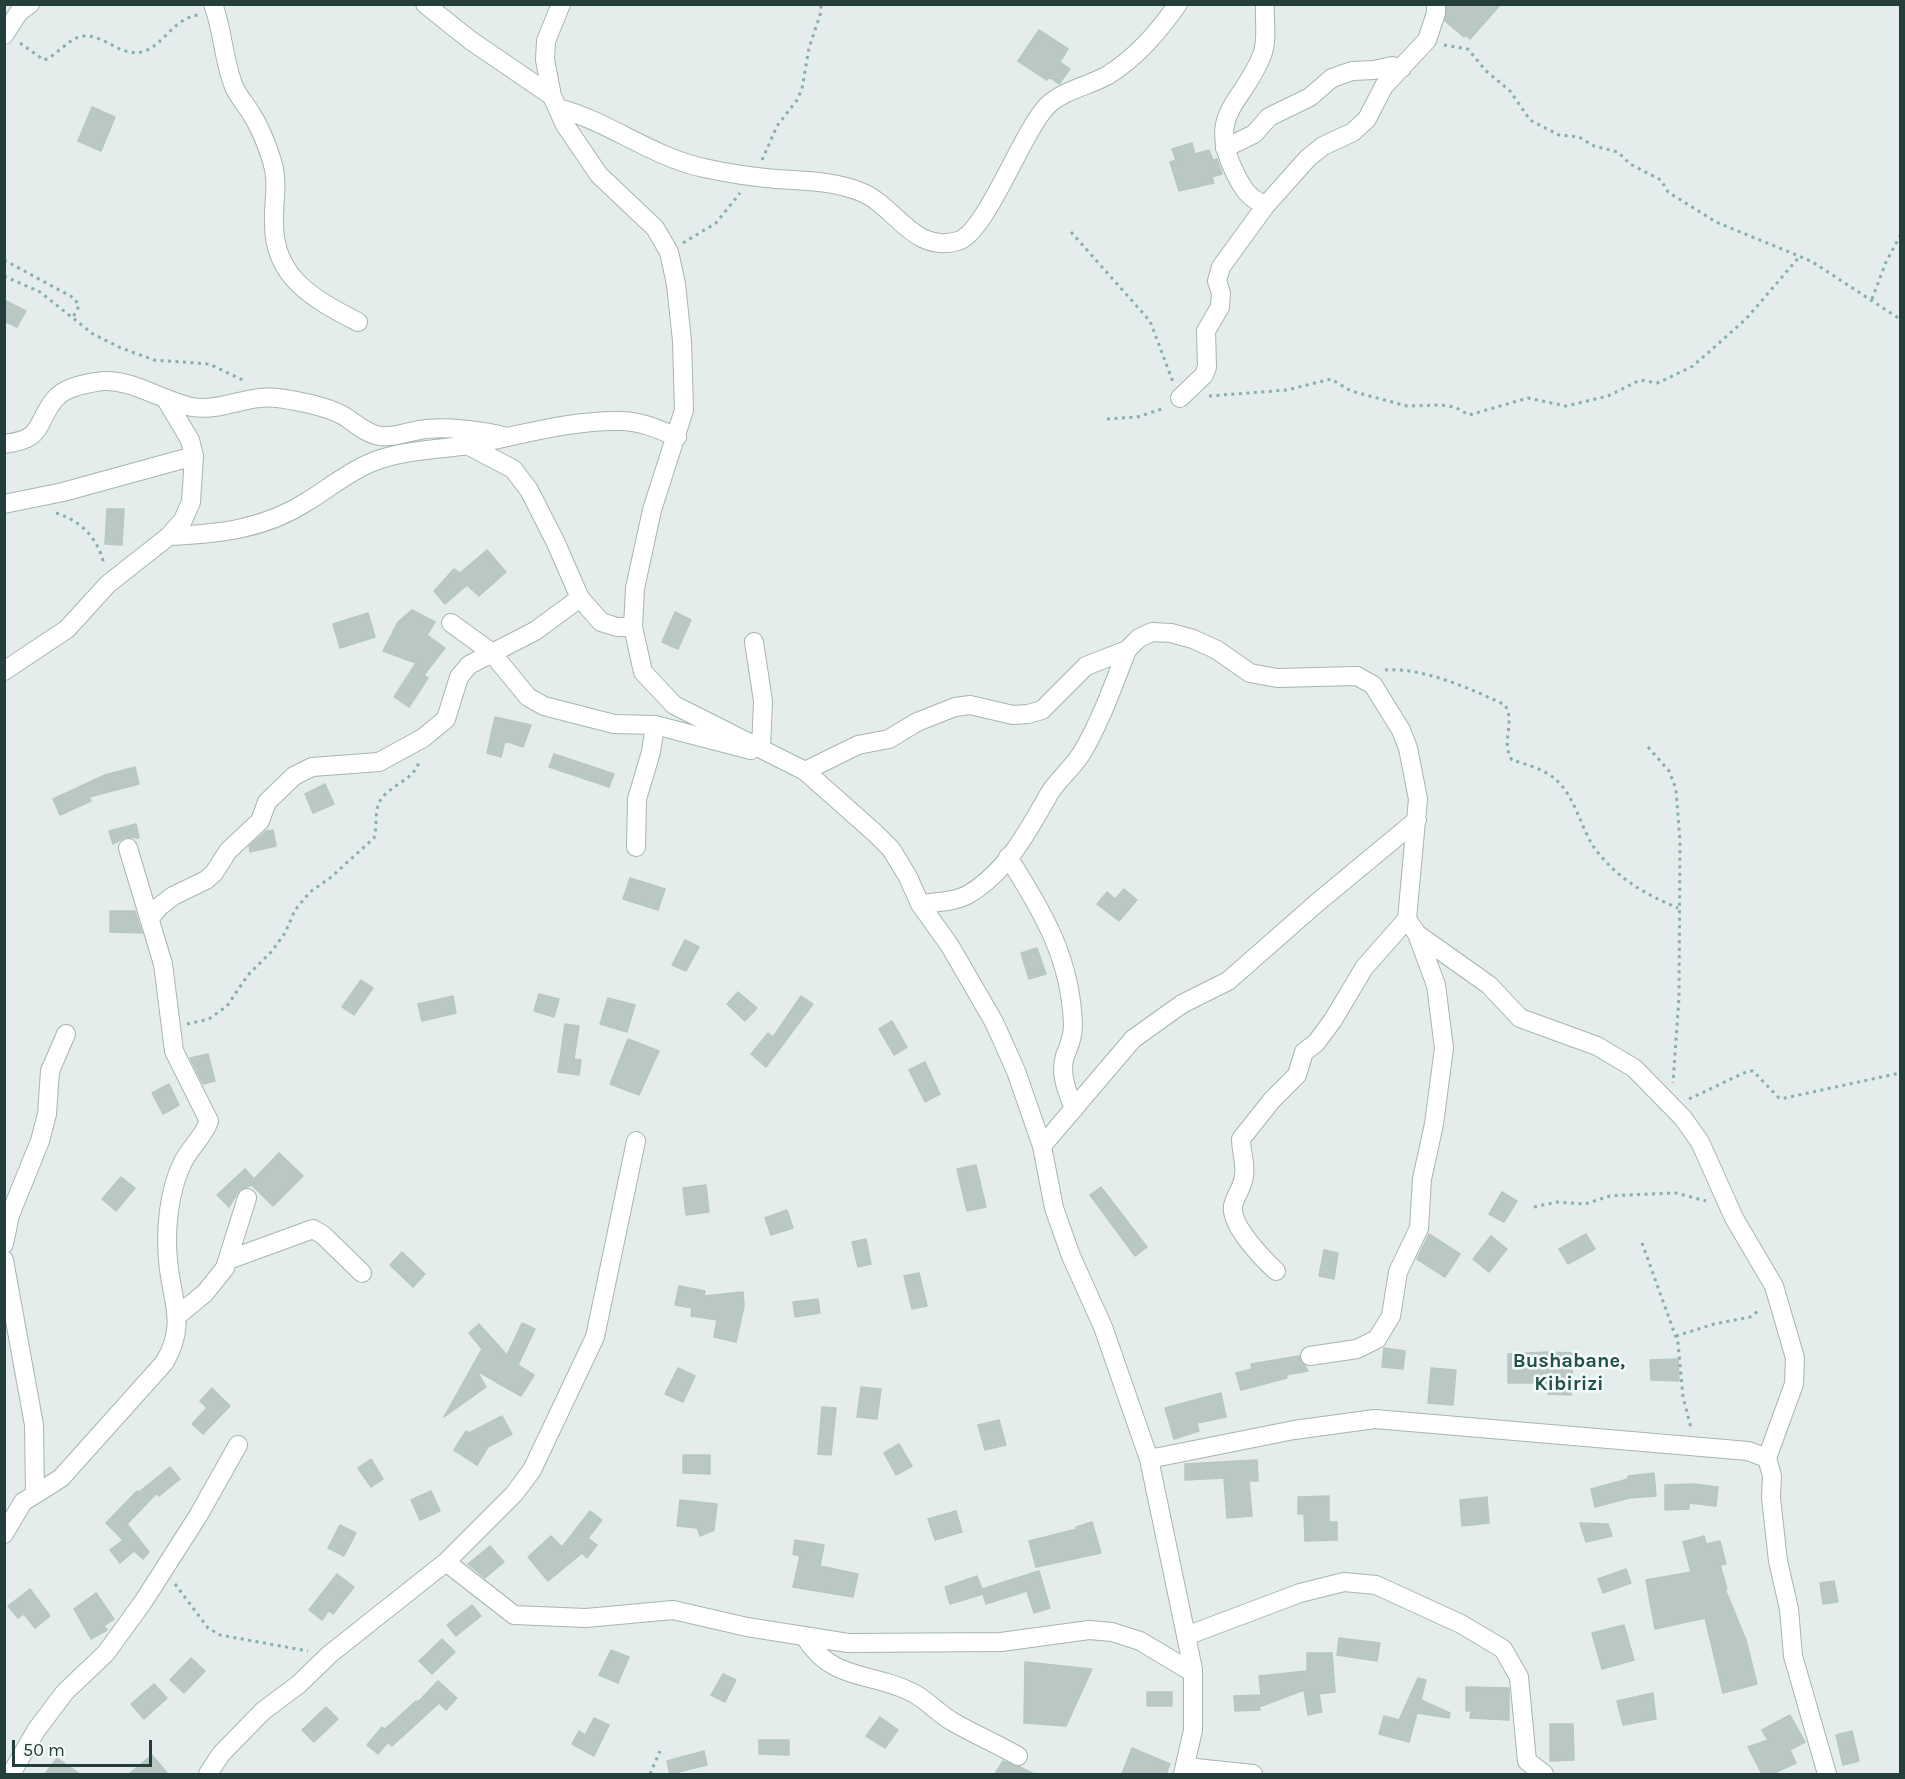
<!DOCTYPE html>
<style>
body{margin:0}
#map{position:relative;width:1905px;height:1779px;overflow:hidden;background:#e4edeb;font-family:Karla,sans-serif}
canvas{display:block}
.frame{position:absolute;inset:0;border:6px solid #243f3b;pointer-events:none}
.scale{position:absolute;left:12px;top:1740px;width:140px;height:27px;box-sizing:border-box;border:3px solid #243f3b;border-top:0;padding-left:8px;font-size:18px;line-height:21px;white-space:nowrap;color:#243f3b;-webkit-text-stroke:4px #f5faf8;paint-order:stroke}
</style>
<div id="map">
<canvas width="1905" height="1779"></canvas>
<div class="frame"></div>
<div class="scale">50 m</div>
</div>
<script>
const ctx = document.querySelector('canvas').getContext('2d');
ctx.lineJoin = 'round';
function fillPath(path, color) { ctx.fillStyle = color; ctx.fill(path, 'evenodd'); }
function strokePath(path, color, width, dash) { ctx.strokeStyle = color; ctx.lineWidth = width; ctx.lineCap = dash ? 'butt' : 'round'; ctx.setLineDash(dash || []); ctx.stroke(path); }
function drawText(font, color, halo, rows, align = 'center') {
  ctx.font = font + ' Karla,sans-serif'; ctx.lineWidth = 5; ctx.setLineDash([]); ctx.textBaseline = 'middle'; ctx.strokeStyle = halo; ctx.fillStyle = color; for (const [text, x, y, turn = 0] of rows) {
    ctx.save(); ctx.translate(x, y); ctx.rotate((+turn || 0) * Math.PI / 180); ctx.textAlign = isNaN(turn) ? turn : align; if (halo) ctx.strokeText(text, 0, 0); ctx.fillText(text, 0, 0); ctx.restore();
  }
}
const building = new Path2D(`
 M1447,4H1501L1470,39L1466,35L1464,37L1445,21Z
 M1039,30L1068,49L1060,62L1070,69L1059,84L1049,77L1047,80L1018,61Z
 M92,107L115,117L101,151L78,141Z
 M1192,143L1195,154L1209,150L1213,160L1217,159L1222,174L1212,177L1214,183L1179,191L1170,162L1176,160L1172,149Z
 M4,300L26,311L17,327L4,321Z
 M107,509H124L122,545L105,544Z
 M487,550L506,572L479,596L467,585L445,604L434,591L454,569L460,573Z
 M412,610L435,622L427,635L445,648L424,675L428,678L409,707L394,697L416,663L383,651L398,622Z
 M675,612L691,620L678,649L662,642Z
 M368,613L375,637L340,648L333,624Z
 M495,717L531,725L523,747L505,741L501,757L487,753Z
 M554,754L614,774L609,787L549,767Z
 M135,767L139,784L89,797L91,801L60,815L53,799L105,775Z
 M325,784L334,804L313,813L305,794Z
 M136,824L139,838L125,837L113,844L109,831Z
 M273,830L276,846L250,852L249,846L266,831Z
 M630,878L665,889L658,910L623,899Z
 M1124,889L1137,900L1119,921L1097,904L1107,892L1115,899Z
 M110,911H135L142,933L110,932Z
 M685,940L699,947L686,971L672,965Z
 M1037,948L1046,974L1029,979L1021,953Z
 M361,980L373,988L354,1015L342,1007Z
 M738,992L757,1008L745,1021L727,1004Z
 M539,994L559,999L554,1017L534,1011Z
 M453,996L456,1013L422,1021L418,1004Z
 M801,996L813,1004L766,1067L751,1054L768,1033L773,1037Z
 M608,998L635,1005L627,1032L600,1024Z
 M892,1021L907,1047L894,1055L879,1029Z
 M565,1024L579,1026L574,1059L581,1060L579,1075L558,1072Z
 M628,1039L659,1051L639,1095L610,1084Z
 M208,1054L215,1081L203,1084L190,1058Z
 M925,1062L940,1094L925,1102L909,1070Z
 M169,1084L179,1105L163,1114L152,1093Z
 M279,1153L303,1176L273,1206L252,1185L239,1190L229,1207L217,1195L245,1169L254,1179Z
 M976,1165L986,1207L967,1211L957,1169Z
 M121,1177L135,1188L116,1211L102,1199Z
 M706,1185L709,1212L686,1215L683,1188Z
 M1101,1187L1147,1247L1135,1256L1090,1195Z
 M1502,1192L1517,1201L1504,1222L1489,1214Z
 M787,1210L793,1228L771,1235L765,1218Z
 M1429,1234L1460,1254L1445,1277L1417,1259Z
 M1586,1234L1595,1249L1568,1264L1559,1249Z
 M1491,1236L1507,1249L1489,1272L1473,1259Z
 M866,1239L871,1264L858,1267L852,1242Z
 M1324,1250L1338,1253L1334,1279L1319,1276Z
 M402,1252L425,1274L413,1287L390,1265Z
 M919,1273L927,1306L912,1309L904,1276Z
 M679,1286L705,1291L704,1296L743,1292L744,1306L736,1342L714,1337L717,1320L691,1316L692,1308L675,1305Z
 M818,1299L820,1313L795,1317L793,1302Z
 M522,1323L535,1329L518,1365L534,1375L521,1396L496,1382L498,1379L495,1381L477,1371L486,1387L444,1417L482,1349L469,1333L479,1324L507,1355Z
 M1384,1348L1405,1351L1403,1369L1382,1367Z
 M1548,1352L1573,1353L1571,1395L1548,1394L1549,1383H1508V1354Z
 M1299,1356L1308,1371L1286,1375L1287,1378L1241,1390L1236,1373L1252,1369L1251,1364Z
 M1678,1359L1679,1381L1651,1380L1650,1360Z
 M678,1368L695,1376L683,1402L665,1394Z
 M1431,1368L1456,1370L1453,1405L1428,1403Z
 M861,1387L881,1389L877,1419L857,1417Z
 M212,1388L230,1406L203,1434L192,1424L207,1408L200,1401Z
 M1221,1393L1226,1417L1197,1423L1199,1431L1174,1439L1165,1408Z
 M822,1407L836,1408L831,1455L818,1454Z
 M502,1416L512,1434L488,1447L477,1465L454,1450L466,1431L469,1433Z
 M999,1420L1006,1445L985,1450L978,1425Z
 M899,1444L912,1466L896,1475L884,1453Z
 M683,1455H710V1474L683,1473Z
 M371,1459L383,1479L371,1487L358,1468Z
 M1257,1460L1258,1481H1249L1252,1516L1227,1518L1224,1478L1185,1480V1464Z
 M170,1467L180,1479L159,1496L157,1493L127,1524L149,1552L143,1559L134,1551L120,1563L110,1550L123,1540L106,1523L137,1491L139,1492Z
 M1654,1473L1656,1496L1629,1498L1595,1507L1591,1489L1628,1479V1476Z
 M1693,1484L1718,1487L1716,1506L1689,1503V1509L1665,1510V1485Z
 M431,1491L440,1511L420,1520L411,1500Z
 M1329,1496V1522H1337V1540L1305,1541L1304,1514H1298V1497Z
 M1487,1497L1489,1523L1462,1526L1460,1500Z
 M680,1500L717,1504L714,1530L700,1536L697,1528L677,1526Z
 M590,1511L602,1520L588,1538L597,1545L587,1558L582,1553L548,1581L528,1557L551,1536L562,1547Z
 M956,1511L962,1532L935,1540L928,1519Z
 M1092,1522L1101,1553L1036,1567L1029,1541L1077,1529L1076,1527Z
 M1580,1523L1608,1524L1612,1536L1586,1542Z
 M340,1525L356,1533L344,1556L328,1548Z
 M1704,1536L1706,1544L1720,1541L1726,1564L1720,1565L1727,1589H1725L1746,1640L1757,1684L1723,1693L1705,1618L1655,1629L1646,1580L1691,1572L1683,1542Z
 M795,1540L824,1545L820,1566L858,1574L853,1597L793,1587L800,1556L793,1554Z
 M490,1546L504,1562L485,1578L468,1564Z
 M1626,1569L1631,1583L1603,1593L1598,1579Z
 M1039,1571L1050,1608L1034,1613L1027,1591L986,1604L983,1594L950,1604L945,1587L977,1576L982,1589Z
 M337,1574L354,1587L333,1614L329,1610L322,1620L309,1610Z
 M1834,1581L1838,1602L1823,1604L1820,1583Z
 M30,1589L50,1616L35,1628L24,1614L18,1618L8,1606Z
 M96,1593L114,1619L104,1626L107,1630L91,1639L74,1609Z
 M472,1605L481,1616L456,1636L447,1625Z
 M1624,1625L1634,1660L1602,1669L1592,1633Z
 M1339,1638L1380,1643L1377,1661L1337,1655Z
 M442,1639L455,1652L432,1674L419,1661Z
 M611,1650L629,1657L618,1683L599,1675Z
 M1307,1653H1332L1335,1692L1319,1694L1322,1712L1308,1715L1304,1690L1259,1707L1260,1710L1235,1711L1234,1696L1261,1695L1259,1676L1307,1671Z
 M191,1658L205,1671L184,1693L170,1680Z
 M1025,1662L1092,1669L1066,1726L1024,1723Z
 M723,1674L736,1680L725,1702L711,1695Z
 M1418,1678L1426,1680L1421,1700L1450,1713L1449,1718L1417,1713L1409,1742L1379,1734L1384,1716L1399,1720Z
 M438,1681L457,1698L446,1710L439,1703L392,1746L388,1742L378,1754L367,1745L382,1727L385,1729L416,1701L418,1702Z
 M154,1684L167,1698L144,1719L131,1704Z
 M1466,1687L1509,1688V1720L1470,1718L1471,1711H1466Z
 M1147,1692H1172V1706H1147Z
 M1653,1693L1656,1719L1623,1725L1617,1701Z
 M326,1707L338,1719L314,1742L302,1730Z
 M1790,1715L1805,1742L1790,1750L1796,1763L1772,1774H1762L1748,1747L1768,1740L1762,1730Z
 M880,1717L898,1730L885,1748L866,1736Z
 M594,1718L609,1725L594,1756L572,1744L579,1731L585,1735Z
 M1550,1724H1573L1574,1760L1550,1761Z
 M1852,1731L1859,1761L1843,1765L1836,1735Z
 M759,1740H789V1755L759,1754Z
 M1132,1748L1170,1764L1166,1774H1122Z
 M704,1751L707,1765L670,1774L667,1761Z
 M152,1755L168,1774H129Z
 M57,1758L80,1774H45Z
 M1003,1761L1020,1767L1034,1774H995Z`);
fillPath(building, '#bac8c4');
strokePath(building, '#b7c7c3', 1.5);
const street = new Path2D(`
 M213,4C223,30 223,58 233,84C237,96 246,104 252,115C261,129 267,145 272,161C279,183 273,203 274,224C274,279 316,300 358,322
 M425,4L470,40L552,96
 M561,4L546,41L545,60L552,96L565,125L599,175L655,228L669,252L676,284L682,341L684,410L652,510L635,588L633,627L643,672L674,705L805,771L875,833L891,849L908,877L920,904L950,946L994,1022L1016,1071L1042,1146L1054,1208L1071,1256L1103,1327L1149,1459L1193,1669V1730L1183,1774
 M1265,4C1264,20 1268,41 1262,55C1244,103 1205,113 1235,173C1243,189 1249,199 1266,205
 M4,35L19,12L30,4
 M558,108C610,122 652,157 704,168C727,173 753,177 776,179C806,181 834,181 861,192C896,206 913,254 958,241C986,233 1022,132 1047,106C1063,90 1089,86 1108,75C1137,57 1158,32 1178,4
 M1225,148L1254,134L1269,117L1310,97L1332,78L1352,71L1374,70L1392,66L1402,68
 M1180,398L1204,375L1207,367L1206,331L1220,307L1221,293L1217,281L1221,267L1266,205L1308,158L1323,146L1353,132L1367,119L1384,86L1427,40L1436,13V4
 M4,444C45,439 34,425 55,399C64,388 83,384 96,382C129,376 161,401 192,407C220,412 249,394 278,398C299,401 326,406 344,416C355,423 366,434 380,436C394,438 406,432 420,430C442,426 485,430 506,437
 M467,445L513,469L529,490L555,541L580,598L601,622L617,627H633
 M4,504L63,492L194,456
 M169,536C219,534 265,529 308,501C329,488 347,473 370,463C401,450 435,450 468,445C518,436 569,420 620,421C641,421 658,429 677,437
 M451,623L491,652L528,697L544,706L614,724L655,725L751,750
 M754,642L763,701L761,748
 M4,671L67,629L108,584L169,536L183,520L191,502L194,456L190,440L165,398
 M805,771L858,745L889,739L917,722L955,707L970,705L1013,715L1028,714L1042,710L1086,666L1127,650
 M636,847L637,799L651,752L655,725
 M1008,857C1043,912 1071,959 1073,1025C1073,1037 1069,1046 1065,1056C1059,1074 1068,1093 1074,1109
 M920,904C936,902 955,902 969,894C1006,872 1029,830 1049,794C1058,779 1074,767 1083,751C1101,720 1114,684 1127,650L1139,638L1152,632L1171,633L1193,639L1217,650L1250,673L1277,678L1357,676L1373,685L1401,730L1408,748L1418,799L1407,919L1364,968L1333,1020L1316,1043L1304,1052L1297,1075L1272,1100L1241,1139C1241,1151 1246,1164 1244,1176C1243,1187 1235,1196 1233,1206C1230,1225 1263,1259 1276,1271
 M150,918L160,906L173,896L206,880L214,873L228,851L260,821L267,802L294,776L312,767L379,762L423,738L446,719L459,677L469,665L535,631L580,598
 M1407,919L1417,934L1489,985L1520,1018L1597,1046L1634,1068L1683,1118L1700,1142L1734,1218L1774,1286L1795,1358L1794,1384L1767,1458
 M1042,1146L1133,1039L1182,1004L1228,981L1318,902L1417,820
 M4,1244L10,1215L40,1141L47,1114L50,1071L66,1034
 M4,1260L34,1425L35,1493
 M228,1260L313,1229L323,1235L362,1273
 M177,1316L205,1293L225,1268L247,1198
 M1310,1356L1357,1349L1377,1339L1391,1316L1398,1272L1419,1228L1422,1179L1434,1124L1444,1048L1436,985L1417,934
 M1149,1459L1294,1430L1375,1419L1748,1451L1767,1458L1772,1476L1771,1498L1778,1561L1789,1609L1793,1656L1827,1774
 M4,1534L23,1502L61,1478L164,1363C188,1324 171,1300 168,1260C165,1230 169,1191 182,1164C189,1148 203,1138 209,1121L174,1051L163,964L128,848
 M446,1562L514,1615L586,1618L673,1610L747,1627L848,1643L1001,1642L1089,1630L1112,1632L1140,1641L1192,1672
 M1186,1636L1300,1593L1344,1582L1376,1585L1461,1624L1503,1649L1519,1677L1527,1761L1544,1774
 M805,1637C833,1683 873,1671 915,1694C929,1702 939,1714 953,1722C974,1734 997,1744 1018,1756
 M1186,1767L1253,1774
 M11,1774L37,1729L65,1692L106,1653L143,1602L198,1516L238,1445
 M208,1774L221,1754L263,1711L299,1684L330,1654L446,1562L514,1494L532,1470L595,1337L636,1141`);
strokePath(street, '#a7b5b3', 20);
strokePath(new Path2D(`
 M20,43L44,60C58,55 69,37 84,36C106,35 122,59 145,51C164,44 173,19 198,15
 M1444,45L1468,49L1485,70L1510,91L1530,120L1559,135L1579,137L1594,146L1618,152L1630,164L1661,180L1668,192L1716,222L1811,261L1900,319
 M762,160L777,126L797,100L802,89L809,48L821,12V4
 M1071,232L1150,321L1173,382
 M683,243L716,223L740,193
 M4,260L74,298L79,306L72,319
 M4,276L40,292L93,334L121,348L154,360L209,364L245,381
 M1872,299L1886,262L1900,236
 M1209,396L1287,390L1331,379L1351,391L1407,406L1441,405L1455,407L1469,415L1528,398L1566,406L1608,396L1640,380L1657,383L1664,380L1693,366L1746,319L1800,256
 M1107,419L1137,417L1165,408
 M56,513C82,521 98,539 104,564
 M1385,670C1422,667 1472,689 1505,705C1516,723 1500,742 1512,760C1525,764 1543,769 1554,778C1574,794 1580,825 1593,846C1615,877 1644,894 1678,908
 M1648,747L1669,771L1676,789L1680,842L1679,997L1673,1083
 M187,1024L209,1019L227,1006L248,975L272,951L285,933L295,910L310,892L330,878L374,838C377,828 375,815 378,805C386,785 412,783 419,762
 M1689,1099L1748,1071H1753L1779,1098H1785L1900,1073
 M1534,1207L1557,1202L1585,1204L1610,1196L1627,1195L1676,1193L1706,1201
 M1642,1243L1678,1343L1683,1397L1691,1428
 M1676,1336L1714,1324L1750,1317L1761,1309
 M175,1584L208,1628L220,1635L308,1651
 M650,1774L660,1751`), '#86b0a9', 3, [3, 4.5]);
strokePath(street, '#fff', 18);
drawText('bold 20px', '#20514c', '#f5faf8', [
 ["Bushabane,",1569,1361],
 ["Kibirizi",1569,1384]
]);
</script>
